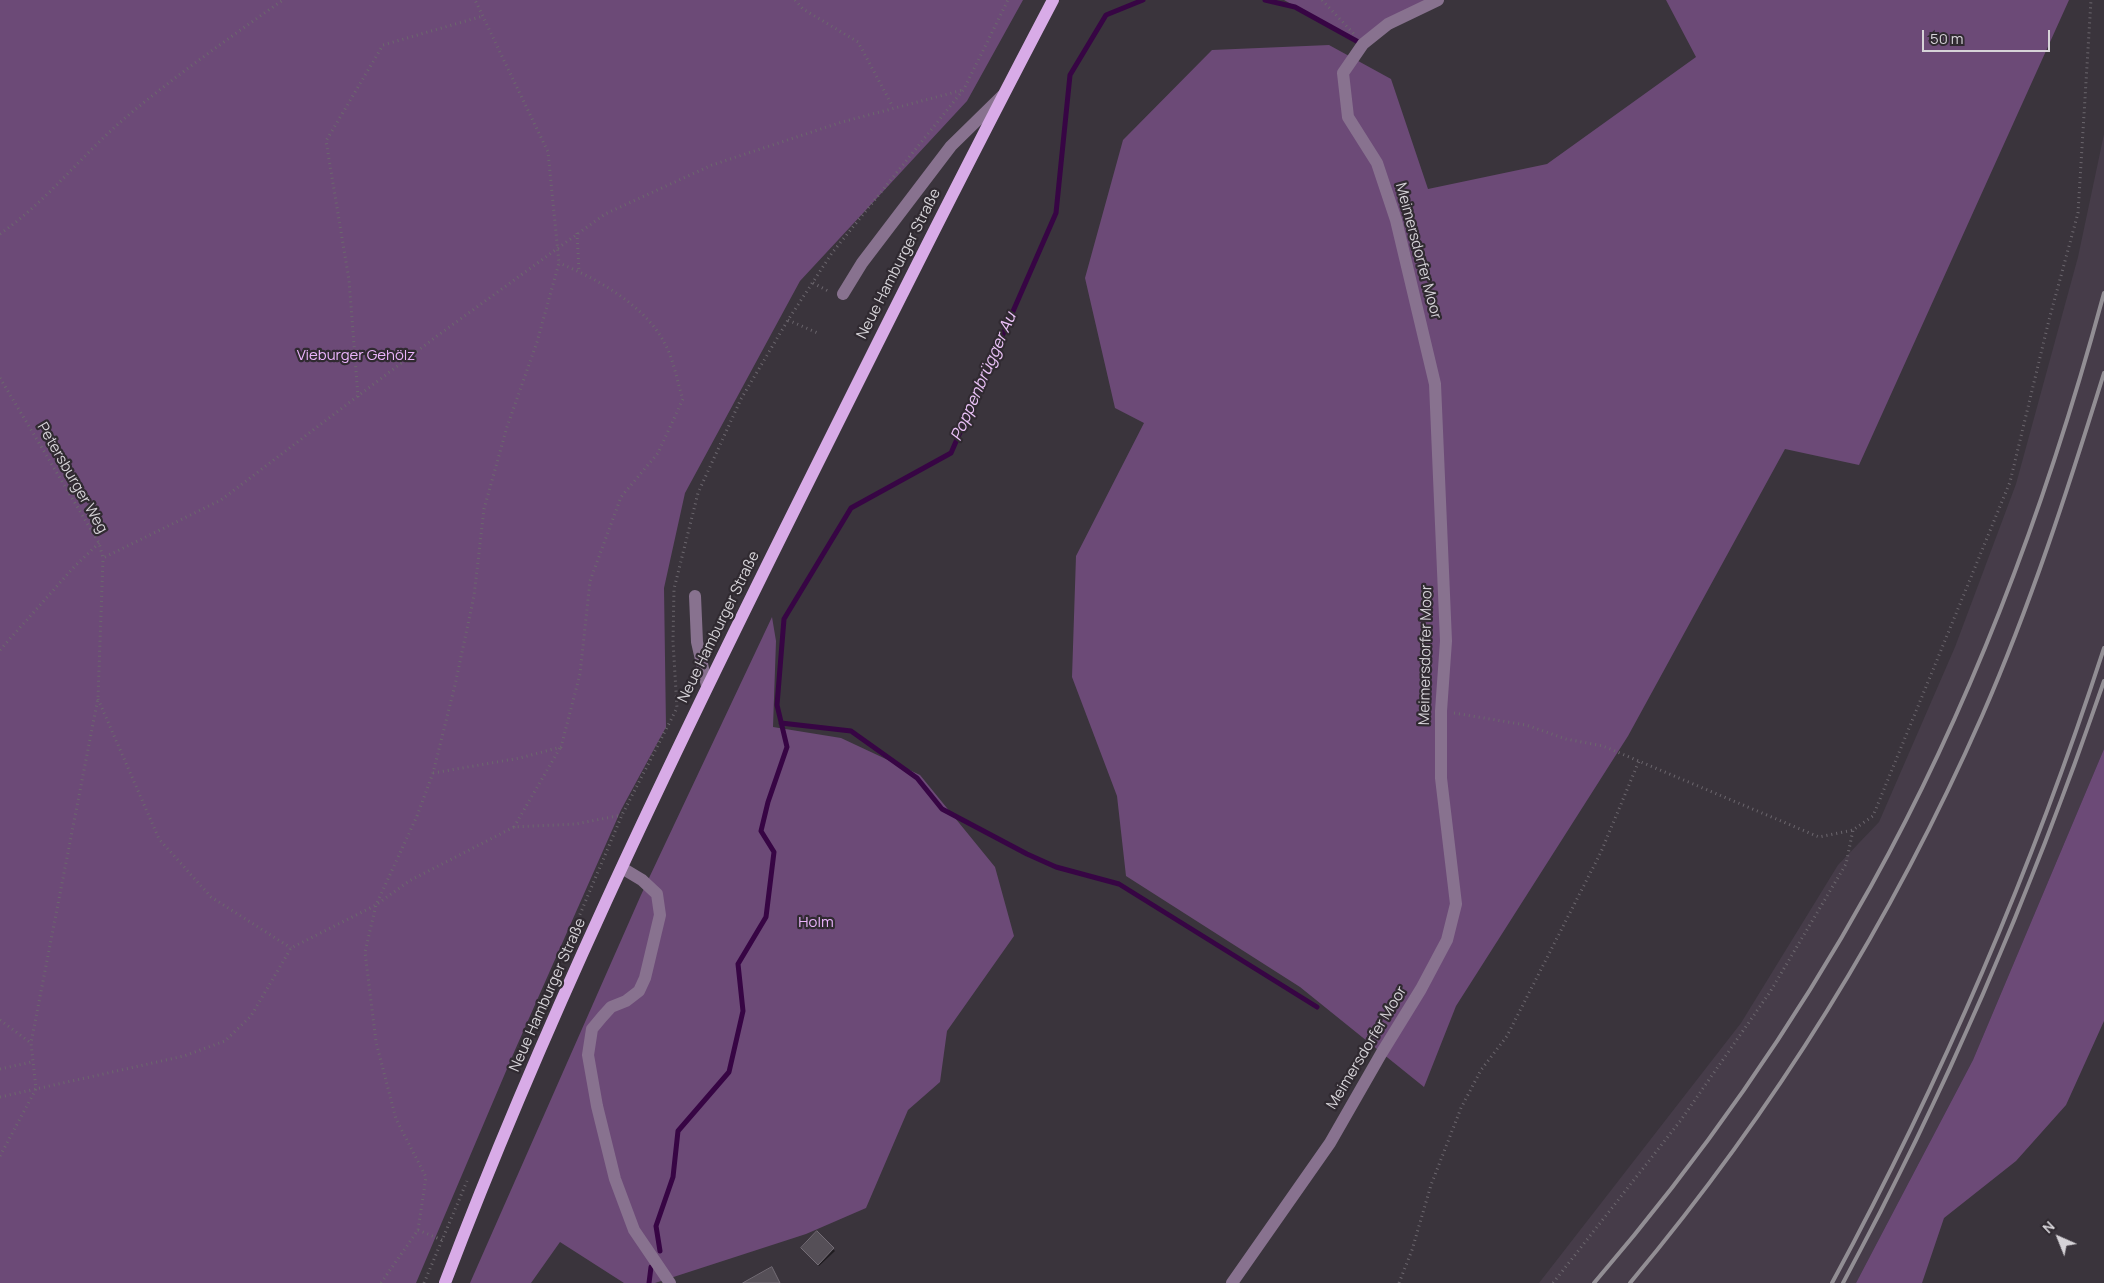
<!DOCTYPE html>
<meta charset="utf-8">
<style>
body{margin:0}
#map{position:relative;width:2104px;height:1283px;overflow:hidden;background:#3a343c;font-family:Manrope,sans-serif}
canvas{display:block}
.north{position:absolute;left:2034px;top:1213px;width:50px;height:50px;-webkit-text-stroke:4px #302a31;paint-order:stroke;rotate:316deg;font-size:14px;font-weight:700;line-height:20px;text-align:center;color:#d6d3d8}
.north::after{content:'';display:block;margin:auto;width:18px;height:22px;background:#d6d3d8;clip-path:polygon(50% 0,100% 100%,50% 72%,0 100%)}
.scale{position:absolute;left:1922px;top:30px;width:128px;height:22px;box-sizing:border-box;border:2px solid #d6d3d8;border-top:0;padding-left:6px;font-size:15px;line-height:18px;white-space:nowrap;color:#d6d3d8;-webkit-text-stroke:4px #302a31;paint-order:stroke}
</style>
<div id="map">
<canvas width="2104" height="1283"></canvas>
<div class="north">N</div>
<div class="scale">50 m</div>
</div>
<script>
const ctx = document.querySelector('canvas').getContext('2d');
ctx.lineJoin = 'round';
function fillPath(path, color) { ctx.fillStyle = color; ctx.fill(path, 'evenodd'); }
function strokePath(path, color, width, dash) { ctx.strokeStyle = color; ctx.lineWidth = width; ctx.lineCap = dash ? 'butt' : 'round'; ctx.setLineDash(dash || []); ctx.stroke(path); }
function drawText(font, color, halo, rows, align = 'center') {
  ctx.font = font + ' Manrope,sans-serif'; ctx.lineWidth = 4.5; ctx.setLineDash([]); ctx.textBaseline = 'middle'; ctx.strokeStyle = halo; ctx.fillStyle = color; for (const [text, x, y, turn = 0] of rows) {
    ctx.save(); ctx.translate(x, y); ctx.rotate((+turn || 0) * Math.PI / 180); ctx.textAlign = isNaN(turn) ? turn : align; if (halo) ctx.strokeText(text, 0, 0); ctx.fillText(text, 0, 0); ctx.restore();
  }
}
fillPath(new Path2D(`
 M2104,134V749L1973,1060L1856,1283H1539L1741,1023L1838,865L1879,822L1955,647L2016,484L2078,257Z`), '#463c49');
fillPath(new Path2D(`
 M0,0H1023L967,101L800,281L685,493L664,588L666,727L621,810L515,1050L416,1283H0Z
 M1284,0H1438L1363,44Z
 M1666,0H2069L1859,465L1785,449L1628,736L1456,1006L1424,1087L1300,987L1126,876L1117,796L1072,677L1076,556L1144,423L1115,408L1085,278L1123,140L1212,50L1329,45L1391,79L1428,189L1547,164L1696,57Z
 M772,617L776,641L773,727L841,738L920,775L995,867L1014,936L947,1031L940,1082L908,1110L866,1208L806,1234L655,1283H624L560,1242L531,1283H470L641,895Z
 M2104,749V1021L2066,1105L2016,1161L1944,1218L1922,1283H1856L1973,1060Z`), '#6c4a77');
fillPath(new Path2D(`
 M817,1233L835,1251L819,1266L803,1250Z`), '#0007');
strokePath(new Path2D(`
 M1265,0L1295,7L1362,44
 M781,723L851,731L917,778L942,809L1027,854L1056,867L1119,884L1317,1007
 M660,1251L656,1226L673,1177L678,1131L729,1072L743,1011L738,964L766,917L774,852L761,831L768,802L787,747L777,705L784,619L851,508L951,453L1056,213L1070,75L1106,15L1143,0
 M649,1283L651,1267`), '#370544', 5);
const building = new Path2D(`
 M817,1231L834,1248L818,1265L801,1248Z
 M772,1267L780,1283H743Z`);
fillPath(building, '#554f57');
strokePath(building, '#746d76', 1);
strokePath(new Path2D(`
 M795,0L803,9L858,42L893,107
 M1322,0L1354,34
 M577,233L579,271
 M0,234C47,201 82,155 125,118C175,76 229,38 283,0
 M813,283L830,292
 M788,320L820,334
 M0,378L99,543L103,558L221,500L437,336L605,214L712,165L842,122L963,90
 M358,397L349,280L326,141L383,45L483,16
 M0,650L74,567L99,543
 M98,699L159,839L211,897L291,948
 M1454,713L1526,725L1566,739L1603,746L1819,837L1853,830L1873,816L2010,482L2049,320L2078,213L2091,0
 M433,773L520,758L561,747L580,674L590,581L621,497L658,453L683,399C677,382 674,360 665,344C646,306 598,279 559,263
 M514,827L560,748
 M537,1016L622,815L677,708L673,641L674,589L698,493L741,399L788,320L832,253L964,89L1008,0
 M0,1020L31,1043
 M0,1069L32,1062
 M0,1097L184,1056L225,1041L251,1016L291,948L376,905L409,881L514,827L576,824L622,815
 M0,1156L36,1089L31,1043L98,698L103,558
 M418,1230L442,1240
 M381,1283L418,1230L426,1177L396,1119L376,1042L365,952L376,905L417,816L433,773L455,685L474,596L484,509L507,427L537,342L559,263L548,152L475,0
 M424,1283L467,1181
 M1399,1283L1412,1250L1431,1185L1461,1108L1481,1070L1507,1036L1601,852L1639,761
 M1553,1283L1681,1120L1770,992L1846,864L1853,830`), '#6c676e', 3, [1, 4]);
strokePath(new Path2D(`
 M843,294L862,263L951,146L1002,96
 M695,596L697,642L707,686
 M622,868L642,880L657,894L660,915L645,978L639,991L626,1001L611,1007L602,1017L592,1029L588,1055L597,1106L615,1179L634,1230L670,1283
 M1232,1283L1330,1143L1381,1054L1421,989L1447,940L1456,904L1441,778V711L1446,641L1435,384L1396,220L1377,163L1348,117L1343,73L1363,44L1388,24L1438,0`), '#88728f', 12);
strokePath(new Path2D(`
 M445,1283C543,1025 663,775 785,529C873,352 961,175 1053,0`), '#d8abe7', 12);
strokePath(new Path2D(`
 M1594,1283C1700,1160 1793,1027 1871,886C1974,700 2049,497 2104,293
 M1630,1283C1774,1111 1892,921 1982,716C2031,604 2068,489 2104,373
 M1832,1283C1941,1081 2033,867 2104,648
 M1843,1283C1947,1090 2033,888 2104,681`), '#928e94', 4);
drawText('15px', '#d6d3d8', '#302a31', [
 ["Meimersdorfer Moor",1418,251,75],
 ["Neue Hamburger Straße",899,264,-63],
 ["Petersburger Weg",72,478,60],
 ["Neue Hamburger Straße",719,627,-64],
 ["Meimersdorfer Moor",1426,655,-89],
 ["Neue Hamburger Straße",548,995,-66],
 ["Meimersdorfer Moor",1367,1048,-59]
]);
drawText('15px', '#ebb4fc', '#302a31', [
 ["Vieburger Gehölz",356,356],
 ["Holm",816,923]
]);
drawText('italic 16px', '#ebc2f8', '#302a31', [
 ["Poppenbrügger Au",984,377,-66]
]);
</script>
